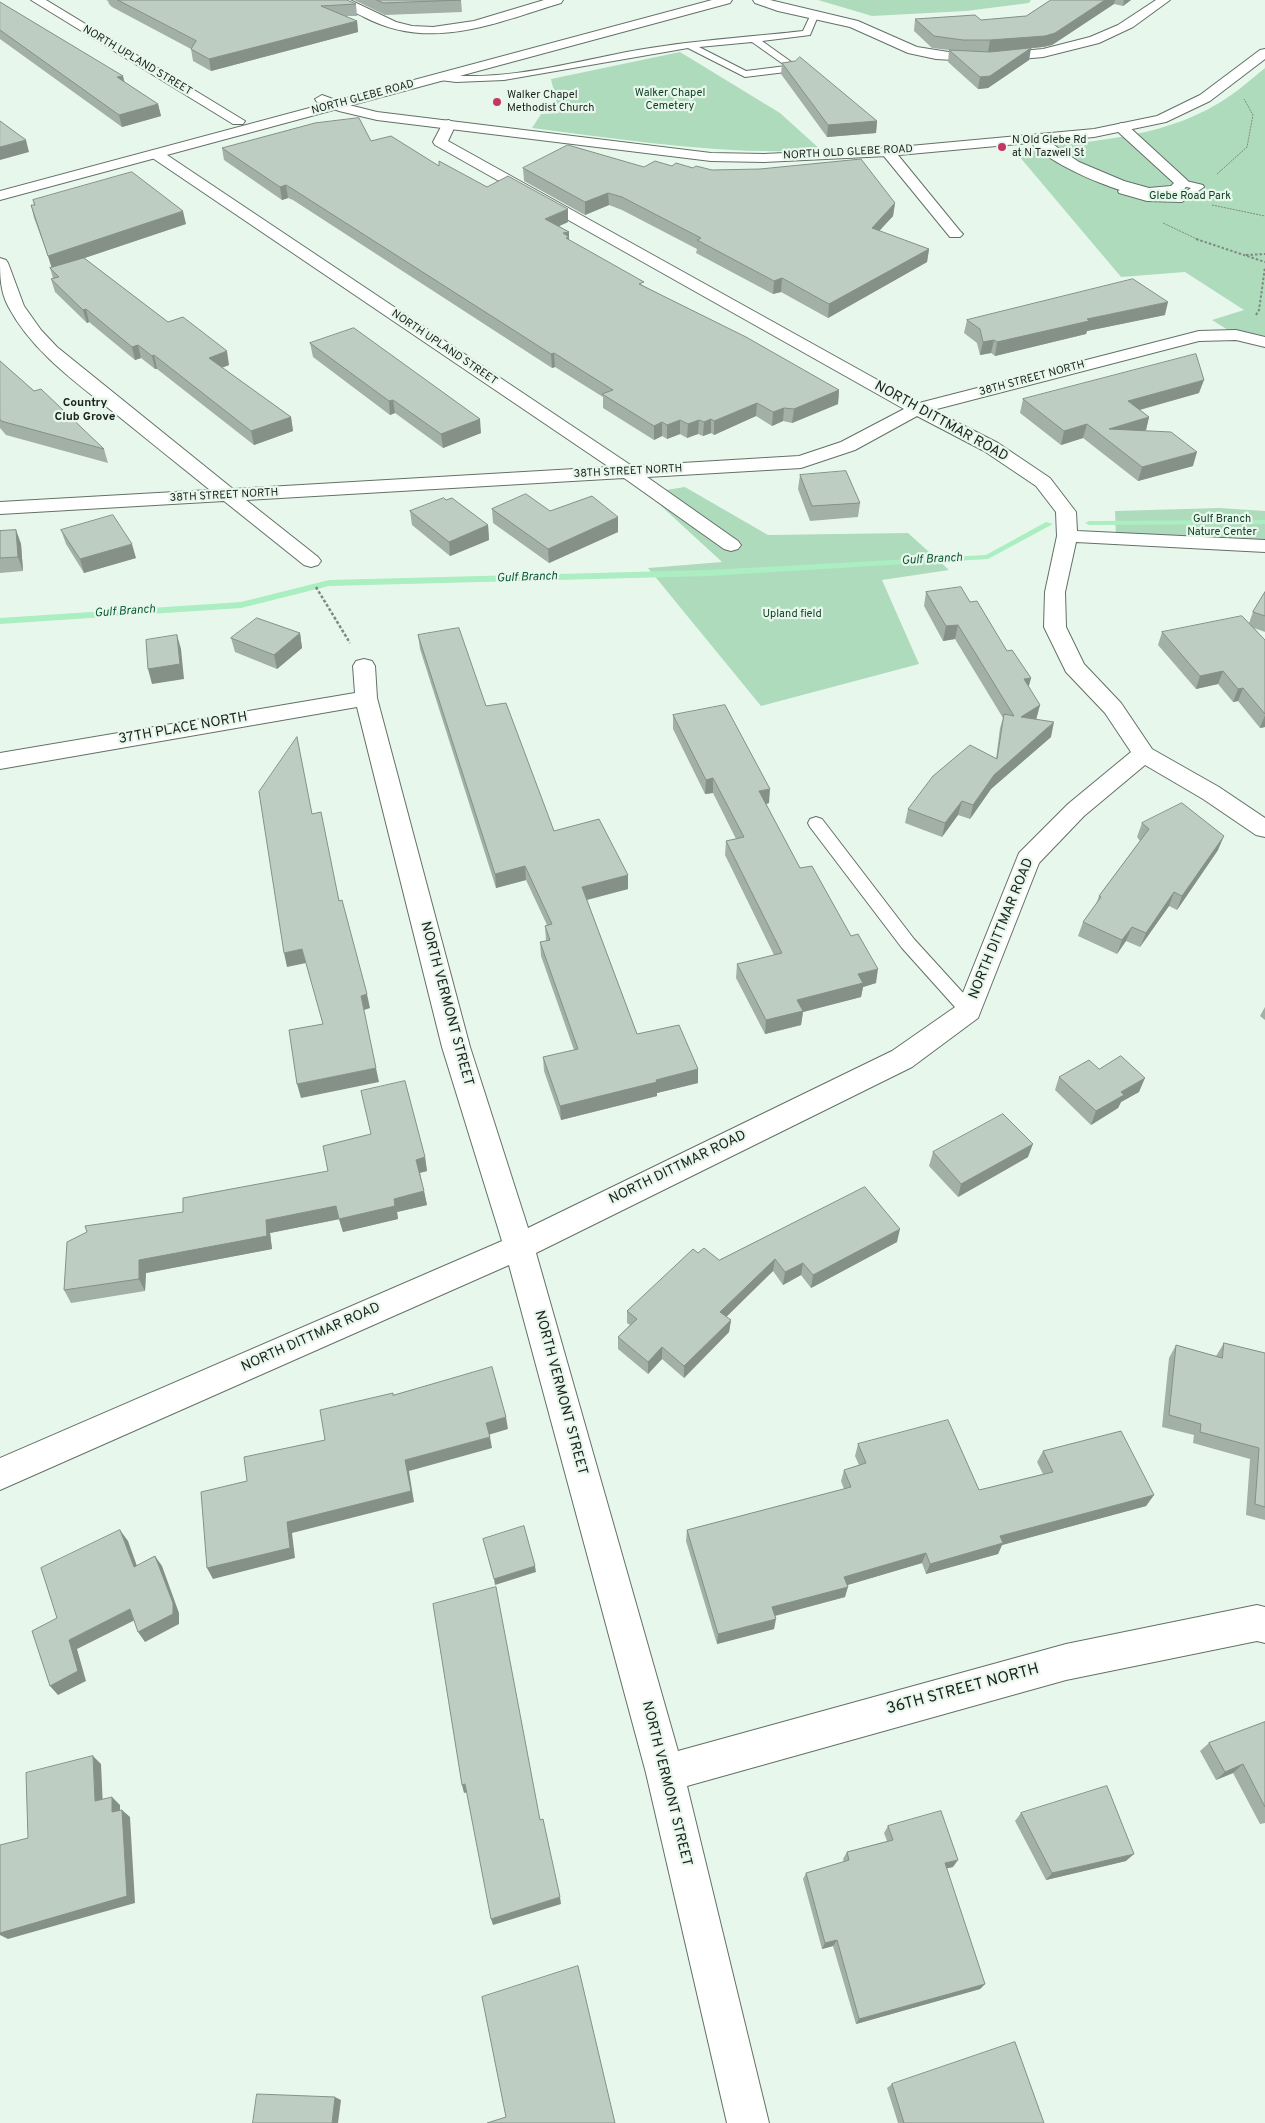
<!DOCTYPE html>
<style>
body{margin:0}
canvas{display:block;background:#e8f7ec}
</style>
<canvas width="1265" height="2123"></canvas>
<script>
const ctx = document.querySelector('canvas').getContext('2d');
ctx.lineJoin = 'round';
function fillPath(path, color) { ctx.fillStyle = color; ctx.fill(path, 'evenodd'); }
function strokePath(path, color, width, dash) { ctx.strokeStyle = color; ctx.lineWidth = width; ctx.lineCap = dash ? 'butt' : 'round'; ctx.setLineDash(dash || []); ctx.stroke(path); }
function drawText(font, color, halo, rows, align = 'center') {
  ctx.font = font + ' Overpass,sans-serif'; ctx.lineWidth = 4.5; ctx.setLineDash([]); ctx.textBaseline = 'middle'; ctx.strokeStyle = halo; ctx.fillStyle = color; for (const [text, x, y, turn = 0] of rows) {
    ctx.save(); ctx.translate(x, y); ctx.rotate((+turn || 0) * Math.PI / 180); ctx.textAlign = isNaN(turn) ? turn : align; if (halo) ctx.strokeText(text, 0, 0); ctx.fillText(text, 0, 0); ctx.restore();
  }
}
fillPath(new Path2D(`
 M818,0H1031L1029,3L966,11L872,16Z
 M680,52L780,113L821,150C724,156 628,140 532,128L541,114L559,113L551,79Z
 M1265,68V342L1236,335L1212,320L1244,310L1185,272L1121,277L1013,149C1082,142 1158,140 1219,103C1236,93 1250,80 1265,68Z
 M685,487L768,535L908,533L949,570L882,580L919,664L761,706L648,568L722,562L647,493Z
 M1220,508L1265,511V546L1116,538L1115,511Z`), '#afdbbd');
fillPath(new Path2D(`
 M1265,520V524L1089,525L1085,523L1089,521Z
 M1046,522L1053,524L988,559L708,576L329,586L241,608L0,624V618L241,602L329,580L708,570L986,555Z`), '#abeec1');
const lane = new Path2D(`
 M811,14L818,16L810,35L762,41L797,66L798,68L794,71L745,77L688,48L504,80L456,82L440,80L436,77L440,74C508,83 577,60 644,49C697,40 750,37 803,31ZM752,42L786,66L746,71L699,47Z
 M1182,180L1203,185L1204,187L1182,202L1147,201L1119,193L1118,191L1129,184L1134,187L1131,190L1148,195L1180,196L1191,188L1178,185V181Z
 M816,817L822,819L914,939L975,1006L978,1011L975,1016L969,1018L963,1016L902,948L810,827L808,823L810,819Z`);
const street = new Path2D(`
 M31,0H46L245,121L243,124H233Z
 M334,0H350L396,22L412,26L433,27L474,21L544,0H563L561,3C495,23 431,52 364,17C355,12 340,8 334,0Z
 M753,0H770L858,21L917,47L961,54H988L1043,49L1090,37L1118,25L1156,0H1170L1133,27L1099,43L1043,57L988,62L936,59L908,53L850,27L778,11L755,3Z
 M449,120L456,124L448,141L919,403L1199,331L1236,330L1265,337V347L1236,340L1199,341L933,410L998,443L1050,478L1076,512L1077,531L1265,540V552L1076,542L1065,592L1066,627L1084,664L1121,703L1152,749L1219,787L1265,818V837L1256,835L1203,799L1145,765L1084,816L1039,863L978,1018L912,1067L536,1253L678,1751L1066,1644L1257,1605L1265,1607V1643L1257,1641L1066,1680L687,1786L769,2123H727L646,1773L509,1265L0,1490V1458L502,1241L442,1047L357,707L0,769V753L355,693L353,666L356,661L364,659L372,661L375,666L377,698L470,1047L528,1228L892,1051L958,1005L1019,853L1068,804L1131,752L1105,713L1066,672L1044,627L1045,592L1057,536L1056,512L1036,486L984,451L917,416L855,450L801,468L647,477L738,541L741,545L738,549L731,551L724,549L624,478L246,500L318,557L321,561L318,565L311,567L304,565L224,501L0,514V502L210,490C178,464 145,438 112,411C74,381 31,350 8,306C0,291 0,275 0,258L6,260L8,263L24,306L41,330L57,347L233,489L609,467L151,157L149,154L151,151H161L632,466L799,456L841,442L904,409L435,145L433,142L444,121Z
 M1121,123L1126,124L1187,180L1189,183L1181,193C1172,196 1161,198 1151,197C1119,194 1046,164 1027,138L1029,135H1039L1079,162L1124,181L1149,188L1171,186L1174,183L1116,130L1114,127Z
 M888,148L893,149L960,231L963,234L960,237H950L883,155L881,152L883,149Z`);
const secondary = new Path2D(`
 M1265,49V59L1210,101L1166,122L1094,137L888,156L764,162L711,161L377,120L339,111L317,102L315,99L322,95L349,105L377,112L711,153L764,154L888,148L1094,129L1157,116L1200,95L1260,50Z`);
const primary = new Path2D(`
 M712,0H732L730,3L0,200V191Z`);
strokePath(lane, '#637167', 2);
strokePath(street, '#637167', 2);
strokePath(secondary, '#637167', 2);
strokePath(primary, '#637167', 2);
strokePath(new Path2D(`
 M1217,174L1247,147L1253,115L1244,99
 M1212,205L1265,216
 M1163,223L1199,240`), '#7f8982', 1, [2, 1]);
strokePath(new Path2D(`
 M1196,239L1265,262
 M1246,255L1265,254
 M1256,315L1259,310L1265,267`), '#7f8982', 2, [2.5, 2]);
strokePath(new Path2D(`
 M316,587L350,643`), '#7f8982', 2.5, [3, 2]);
fillPath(lane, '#fff');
fillPath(street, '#fff');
fillPath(secondary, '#fff');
fillPath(primary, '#fff');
fillPath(new Path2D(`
 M106,0H347L356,4L357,16H346L357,21L358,32L211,71L193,61L191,49L112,7L109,4L108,1Z
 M354,0H461L462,12L385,15Z
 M1051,0H1131L1123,6L1114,4L1052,45L1043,47L989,52L1031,48L1029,60L988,88L978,89L948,62L949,50L932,48L914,31L915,19L981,20L1026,16Z
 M0,2L158,104L161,116L122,127L0,39Z
 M795,61L877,121L876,133L827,137L781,74L782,63Z
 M371,141L439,166L568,222L559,226L569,232V240L644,286L839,390L838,404L792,423L783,421L772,426L756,416L714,435L711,433L703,436L698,434L687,438L680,434L667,439L662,436L654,440L603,408V397L555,367L552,368L293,200L288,198L282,200L224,160L222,148Z
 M672,166L712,170L895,203L893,216L879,231L929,249L927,262L828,318L781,292L773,294L696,253L697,249L622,210L609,205L585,215L524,181L523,168L644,167Z
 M33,200L186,224L84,258L168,322L229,365L222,368L291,417L293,431L254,445L157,369H155L141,358L135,360L89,322L87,323L55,292L51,279L53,278L50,268L52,267L34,218L31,205H34Z
 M1165,315L1087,331L1086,334L995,356L991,353L980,355L977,343L964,333L967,320Z
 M310,343L481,433L443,448L395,413L390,415L313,357Z
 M0,361L34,391L104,449L108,463L6,435L0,428Z
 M1199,393L1140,410L1149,417L1146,430L1144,431L1193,466L1138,481L1083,438L1061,445L1020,413L1023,399Z
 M800,475L860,503L858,517L810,521L798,489Z
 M446,500L488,525L489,540L450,556L412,525L410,511Z
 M492,509L550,511L618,532L549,563L493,523Z
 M16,530L21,544L23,571L0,573V531Z
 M61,530L136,558L84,573L66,544Z
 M926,592L970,602L1007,651L1031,678L1028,687L1040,705L1036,719L1051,737L991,789L970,819L958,815L942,837L905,823L908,809L996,759L1000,728L1003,718L955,639L943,641L924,606Z
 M1265,592V632L1254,628L1265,640V727L1260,728L1238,701L1233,702L1218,684L1196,689L1158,645L1162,632L1249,623L1253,612Z
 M300,633L302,648L277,669L235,652L231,638Z
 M418,635L486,706L554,831L628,889L587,900L637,1034L698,1069V1083L657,1093V1096L561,1120L544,1071L543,1057L574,1050L541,956L540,942L546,941L545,926L547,925L526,880L496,888L420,649Z
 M673,715L769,803L766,804L800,868L876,983L863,987L861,997L803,1012L801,1025L765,1034L736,978L737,964L774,955L725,855L726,841L736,839L713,793L705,794L673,729Z
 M1142,823L1218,850L1177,910L1169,906L1140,947L1126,941L1117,954L1078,936L1083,922L1096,904L1099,896L1140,841L1137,837Z
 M1265,1007V1020L1260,1016Z
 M1099,1069L1139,1092L1121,1102L1118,1108L1091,1125L1055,1090L1059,1077Z
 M933,1152L1028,1157L958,1197L929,1166Z
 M425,1157L427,1171L420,1173L427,1205L397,1212L398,1219L343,1232L339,1219L270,1233L272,1249L146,1273L145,1291L71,1303L64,1290L183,1212Z
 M897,1242L811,1288L801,1275L783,1285L773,1271L726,1317L731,1320L729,1332L684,1378L662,1359L648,1374L618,1349V1337L630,1325L627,1323V1311L698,1253L719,1260Z
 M1224,1343L1265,1353V1520L1246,1515L1250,1459L1193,1443L1194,1435L1162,1427L1169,1358L1176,1345L1216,1356Z
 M858,1444L979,1490L1043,1474L1037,1462L1043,1451L1154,1495L1146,1506L1002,1545L998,1554L926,1574L922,1563L847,1585L845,1597L775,1616L774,1629L717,1644L686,1541L687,1530L844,1489L841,1481L844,1470L859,1465L855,1456Z
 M1265,1722V1823L1260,1824L1233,1773L1216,1780L1200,1751L1209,1743Z
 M1021,1813L1126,1861L1046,1880L1015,1821Z
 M888,1826L953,1867L946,1868L985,1984L980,1989L856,2024L833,1946L822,1949L803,1879L806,1873L844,1862L843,1859L847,1852L887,1841L884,1833Z
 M892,2084L1044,2123H898L887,2088Z`), '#a3b0a7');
fillPath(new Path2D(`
 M1105,0H1115L1114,4L1052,45L1043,47L988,52L990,40Z
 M1124,0H1131L1123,6Z
 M357,21L358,32L211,71L209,59Z
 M1031,48L1029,60L988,88L978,89L980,77Z
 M123,76L126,88L117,77Z
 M158,104L161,116L122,127L119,115Z
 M877,121L876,133L827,137L828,125Z
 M26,140L29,152L0,160V147Z
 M286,185L288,198L282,200L280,187Z
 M608,193L609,205L585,215V202Z
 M895,203L893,216L870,241L872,228Z
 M568,209V222L546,232L545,219Z
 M183,211L186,224L52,269L48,256Z
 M569,232V250L563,233Z
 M929,249L927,262L828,318L829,304Z
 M782,278L781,292L773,294L774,281Z
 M1168,302L1165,315L1087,331L1086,334L995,356L997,342L1087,319Z
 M86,309L89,322L87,323L83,310Z
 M994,340L991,353L980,355L983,342Z
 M138,345L141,358L135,360L132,347Z
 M227,351L229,365L212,371L209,358Z
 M554,353L555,367L552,368L551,354Z
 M154,355L157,369H155L152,356Z
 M1204,380L1199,393L1124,414L1128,401Z
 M839,390L838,404L792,423L794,409Z
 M393,400L395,413L390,415L389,401Z
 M757,403L756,416L714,435V421Z
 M784,408L783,421L772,426L773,412Z
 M291,417L293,431L254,445L251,431Z
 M1149,417L1146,430L1109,442V429Z
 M480,419L481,433L443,448L441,434Z
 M711,419V433L703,436L704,422Z
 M680,420V434L667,439V425Z
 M699,420L698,434L687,438L688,424Z
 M662,422V436L654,440V426Z
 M1087,424L1083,438L1061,445L1064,431Z
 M1197,452L1193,466L1138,481L1142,467Z
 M618,517V532L549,563L548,549Z
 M488,525L489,540L450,556L449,542Z
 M16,530L21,544L23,571L18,557Z
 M132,544L136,558L84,573L80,559Z
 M958,625L955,639L943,641L946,626Z
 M300,633L302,648L277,669L274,655Z
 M177,635L181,649L184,679L152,684L148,669Z
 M1223,671L1218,684L1196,689L1200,676Z
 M1031,678L1027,693L1024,679Z
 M1243,688L1238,701L1233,702L1238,689Z
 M1040,705L1036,720L1021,717Z
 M1265,715V727L1260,728Z
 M1054,722L1051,737L991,789L970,819L973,805L994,775Z
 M713,778V793L705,794L706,780Z
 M770,789L769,803L758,806L759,791Z
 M962,801L958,815L942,837L945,823Z
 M1224,836L1218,850L1177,910L1182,896Z
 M525,866L526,880L496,888L495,874Z
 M628,875V889L582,901V887Z
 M1174,892L1169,906L1140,947L1146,933Z
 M1132,927L1126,941L1117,954L1122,940Z
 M302,949L306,963L287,967L284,953Z
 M878,969L876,983L863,987L861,997L803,1012L801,1025L765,1034L766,1020L797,1000L858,974Z
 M367,994L370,1008L364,1010L361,996Z
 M376,1068L379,1082L301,1098L297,1084Z
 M698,1069V1083L657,1093V1096L561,1120L560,1106L656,1080Z
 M1145,1078L1139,1092L1121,1102L1118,1108L1091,1125L1096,1111L1121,1092Z
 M1033,1144L1028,1157L958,1197L961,1184Z
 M425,1157L427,1171L419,1173L416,1160Z
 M424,1191L427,1205L397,1212L398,1219L343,1232L339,1219L394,1199Z
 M336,1206L340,1219L270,1233L272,1249L146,1273L145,1291L139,1279V1260L266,1220Z
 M900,1229L897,1242L811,1288L813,1275Z
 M775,1259L773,1271L719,1324L720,1312Z
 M803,1263L801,1275L783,1285L785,1272Z
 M731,1320L729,1332L684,1378V1366Z
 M662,1347V1359L648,1374V1362Z
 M506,1417L508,1429L488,1435L486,1423Z
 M490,1437L492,1448L409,1471L414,1502L292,1533L295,1558L213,1579L207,1568L287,1522L405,1460Z
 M1154,1495L1146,1506L1002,1545L998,1554L926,1574L930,1564L1000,1536Z
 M120,1530L128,1541L141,1577L134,1567Z
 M926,1553L922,1563L841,1587L844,1577Z
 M155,1556L162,1566L179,1613V1624L145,1642L138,1632Z
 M535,1566L536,1572L495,1585L494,1579Z
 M848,1587L845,1597L770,1617L772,1607Z
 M130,1609L137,1619L77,1649L86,1681L58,1695L50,1686L69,1640Z
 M776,1619L774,1629L717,1644L718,1634Z
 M93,1756L101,1764L103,1808L95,1801Z
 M1243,1764L1233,1773L1216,1780L1225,1772Z
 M465,1784L468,1792L464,1793L462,1785Z
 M112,1797L120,1805V1820L112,1812Z
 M122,1810L130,1817L135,1903L8,1939L0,1935V1933Z
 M1134,1854L1126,1861L1046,1880L1052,1873Z
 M958,1860L953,1867L940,1870L945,1863Z
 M560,1897L561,1904L493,1925L491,1919Z
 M837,1940L833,1946L822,1949L825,1943Z
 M985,1984L980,1989L856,2024L859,2019Z
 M335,2097L341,2100L338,2123H332Z`), '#859088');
const building = new Path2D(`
 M118,0H347L356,4L321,6L357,21L209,59L191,49L196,41Z
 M377,0H461L384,3Z
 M1051,0H1105L1055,33L1045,36L990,40H963L934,36L915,19L975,15L981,20L1026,16Z
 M0,2L123,76L117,77L158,104L119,115L0,30Z
 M1031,48L990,76L980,77L949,50L990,52Z
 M800,57L877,121L828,125L782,63L795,61Z
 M359,118L371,141L391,136L439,166V161L487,187L508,176L568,209L545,219L569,232L563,233L569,237L566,238L644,282L639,284L746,337L839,390L794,409L784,408L773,412L757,403L714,421L711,419L704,422L699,420L688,424L680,420L667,425L662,422L654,426L602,394L613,390L554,353L551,354L291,188L286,185L280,187L222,148L315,123Z
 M0,121L26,140L0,147Z
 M568,145L644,167L655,161L672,166L676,163L693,168L696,166L712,170L760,169L861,159L895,203L872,228L929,249L829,304L782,278L774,281L697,240L701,238L622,197L608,193L585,202L523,168Z
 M132,172L183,211L48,256L31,205H35L33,200Z
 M84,258L168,322L183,317L227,351L209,358L291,417L251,431L154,355L152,356L138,345L132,347L86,309L83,310L51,279L59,277L50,268Z
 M1133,279L1168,302L1087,319L1089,321L997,342L994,340L983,342L980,329L967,320Z
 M354,328L480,419L441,434L393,400L389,401L310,343Z
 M1196,354L1204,380L1128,401L1149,417L1109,429L1171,432L1197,452L1142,467L1087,424L1064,431L1023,399Z
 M0,361L34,391L41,389L104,449L1,421L0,419Z
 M846,471L860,503L812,506L800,475Z
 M526,494L550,511L592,496L618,517L548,549L492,509Z
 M444,498L446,500L452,498L488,525L449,542L410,511Z
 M113,515L132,544L80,559L61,530Z
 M16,530L18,557L0,558V531Z
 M961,587L970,602L977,601L1007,651L1012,650L1031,678L1024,679L1040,705L1021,717L1054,722L994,775L973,805L962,801L945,823L908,809L933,776L970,745L997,759L1004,714L1014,716L958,625L946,626L926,592Z
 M1265,592V616L1253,612Z
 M1242,616L1265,640V714L1243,688L1238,689L1223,671L1200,676L1162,632Z
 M257,618L300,633L274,655L231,638Z
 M459,628L486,706L506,703L554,831L599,819L628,875L582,887L637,1034L679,1025L698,1069L656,1080L657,1082L560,1106L543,1057L578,1049L540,942L550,940L545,926L552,924L525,866L495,874L418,635Z
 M177,635L180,664L148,669L146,640Z
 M725,705L770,789L759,791L800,868L812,866L851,936L858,934L878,969L858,974L863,983L797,1000L803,1011L766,1020L737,964L782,953L726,841L744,837L713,778L706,780L673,715Z
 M297,737L312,814L321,812L339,901L342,900L367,994L361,996L376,1068L297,1084L289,1030L323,1024L302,949L284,953L259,792Z
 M1182,803L1224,836L1182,896L1174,892L1146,933L1132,927L1122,940L1083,922L1101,897L1099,896L1149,829L1142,823Z
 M1121,1056L1145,1078L1121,1092L1124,1095L1096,1111L1059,1077L1089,1060L1099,1069Z
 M405,1081L425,1157L416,1160L424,1191L394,1199L395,1206L339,1219L336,1206L266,1220L267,1236L139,1260V1279L64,1290L67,1242L87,1232L85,1226L183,1212V1198L328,1171L323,1146L371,1134L361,1091Z
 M1003,1114L1033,1144L961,1184L933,1152Z
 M865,1187L900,1229L813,1275L803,1263L785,1272L775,1259L720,1312L731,1320L684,1366L662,1347L648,1362L618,1337L637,1319L627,1311L693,1249L698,1253L704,1248L719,1260Z
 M1224,1343L1265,1353V1507L1255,1504L1259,1448L1200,1432L1201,1424L1169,1415L1176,1345L1222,1358Z
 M492,1367L506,1417L486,1423L490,1437L405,1460L411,1491L287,1522L290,1548L207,1568L201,1492L247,1481L244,1457L325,1440L320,1410L393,1393V1395Z
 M948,1420L979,1490L1053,1472L1043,1451L1121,1431L1154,1495L1000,1536L1003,1543L930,1564L926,1553L844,1577L848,1587L772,1607L776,1619L718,1634L687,1530L851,1487L844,1470L866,1463L858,1444Z
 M524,1526L535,1566L494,1579L483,1539Z
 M120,1530L134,1567L155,1556L173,1603V1614L138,1632L130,1609L69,1640L78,1671L50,1686L32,1631L57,1618L41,1568Z
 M496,1587L540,1820L543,1819L560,1897L491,1919L465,1784L462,1785L433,1604Z
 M1265,1722V1807L1243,1764L1225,1772L1209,1743Z
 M93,1756L95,1801L112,1797V1812L122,1810L127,1896L0,1933V1845L28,1838L26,1773Z
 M1107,1786L1134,1854L1052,1873L1021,1813Z
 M941,1811L958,1860L945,1863L985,1984L859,2019L837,1940L825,1943L806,1873L849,1860L847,1852L893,1840L888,1826Z
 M578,1966L615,2123H487L506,2117L482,1997Z
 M1015,2042L1044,2123H904L892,2084Z
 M257,2094L335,2097L332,2123H253Z`);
fillPath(building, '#becdc2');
strokePath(building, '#859088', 1);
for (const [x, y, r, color] of [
 [497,102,5,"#c33666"],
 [1002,147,5,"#c33666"]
]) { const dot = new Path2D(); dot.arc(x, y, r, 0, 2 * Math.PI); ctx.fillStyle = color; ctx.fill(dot); strokePath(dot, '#e8f7ec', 2); }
drawText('11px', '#1c221e', '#e8f7ec', [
 ["NORTH UPLAND STREET",137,61,31],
 ["NORTH GLEBE ROAD",363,98,-15],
 ["NORTH OLD GLEBE ROAD",848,153,-3],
 ["NORTH UPLAND STREET",444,348,34],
 ["38TH STREET NORTH",1032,379,-15],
 ["38TH STREET NORTH",628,472,-3],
 ["38TH STREET NORTH",224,496,-3]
]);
drawText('11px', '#104226', '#e8f7ec', [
 ["Walker Chapel",670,94],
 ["Cemetery",670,107],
 ["Glebe Road Park",1190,197],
 ["Gulf Branch",1222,520],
 ["Nature Center",1222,533],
 ["Upland field",792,615]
]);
drawText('11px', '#1c221e', '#e8f7ec', [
 ["Walker Chapel",507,96],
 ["Methodist Church",507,109],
 ["N Old Glebe Rd",1012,141],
 ["at N Tazwell St",1012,154]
], 'left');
drawText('bold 12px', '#1c221e', '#e8f7ec', [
 ["Country",85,404],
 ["Club Grove",85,418]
]);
drawText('italic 12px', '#0a5932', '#e8f7ec', [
 ["Gulf Branch",932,560,-3],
 ["Gulf Branch",527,578,-2],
 ["Gulf Branch",125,612,-4]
]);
drawText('14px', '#1c221e', '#e8f7ec', [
 ["NORTH DITTMAR ROAD",941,422,29],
 ["37TH PLACE NORTH",183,729,-10],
 ["NORTH DITTMAR ROAD",1002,929,-68],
 ["NORTH VERMONT STREET",446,1004,75],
 ["NORTH DITTMAR ROAD",678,1168,-26],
 ["NORTH DITTMAR ROAD",311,1338,-24],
 ["NORTH VERMONT STREET",560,1393,75],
 ["NORTH VERMONT STREET",666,1784,76]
]);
drawText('16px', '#1c221e', '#e8f7ec', [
 ["36TH STREET NORTH",963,1690,-15]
]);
</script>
